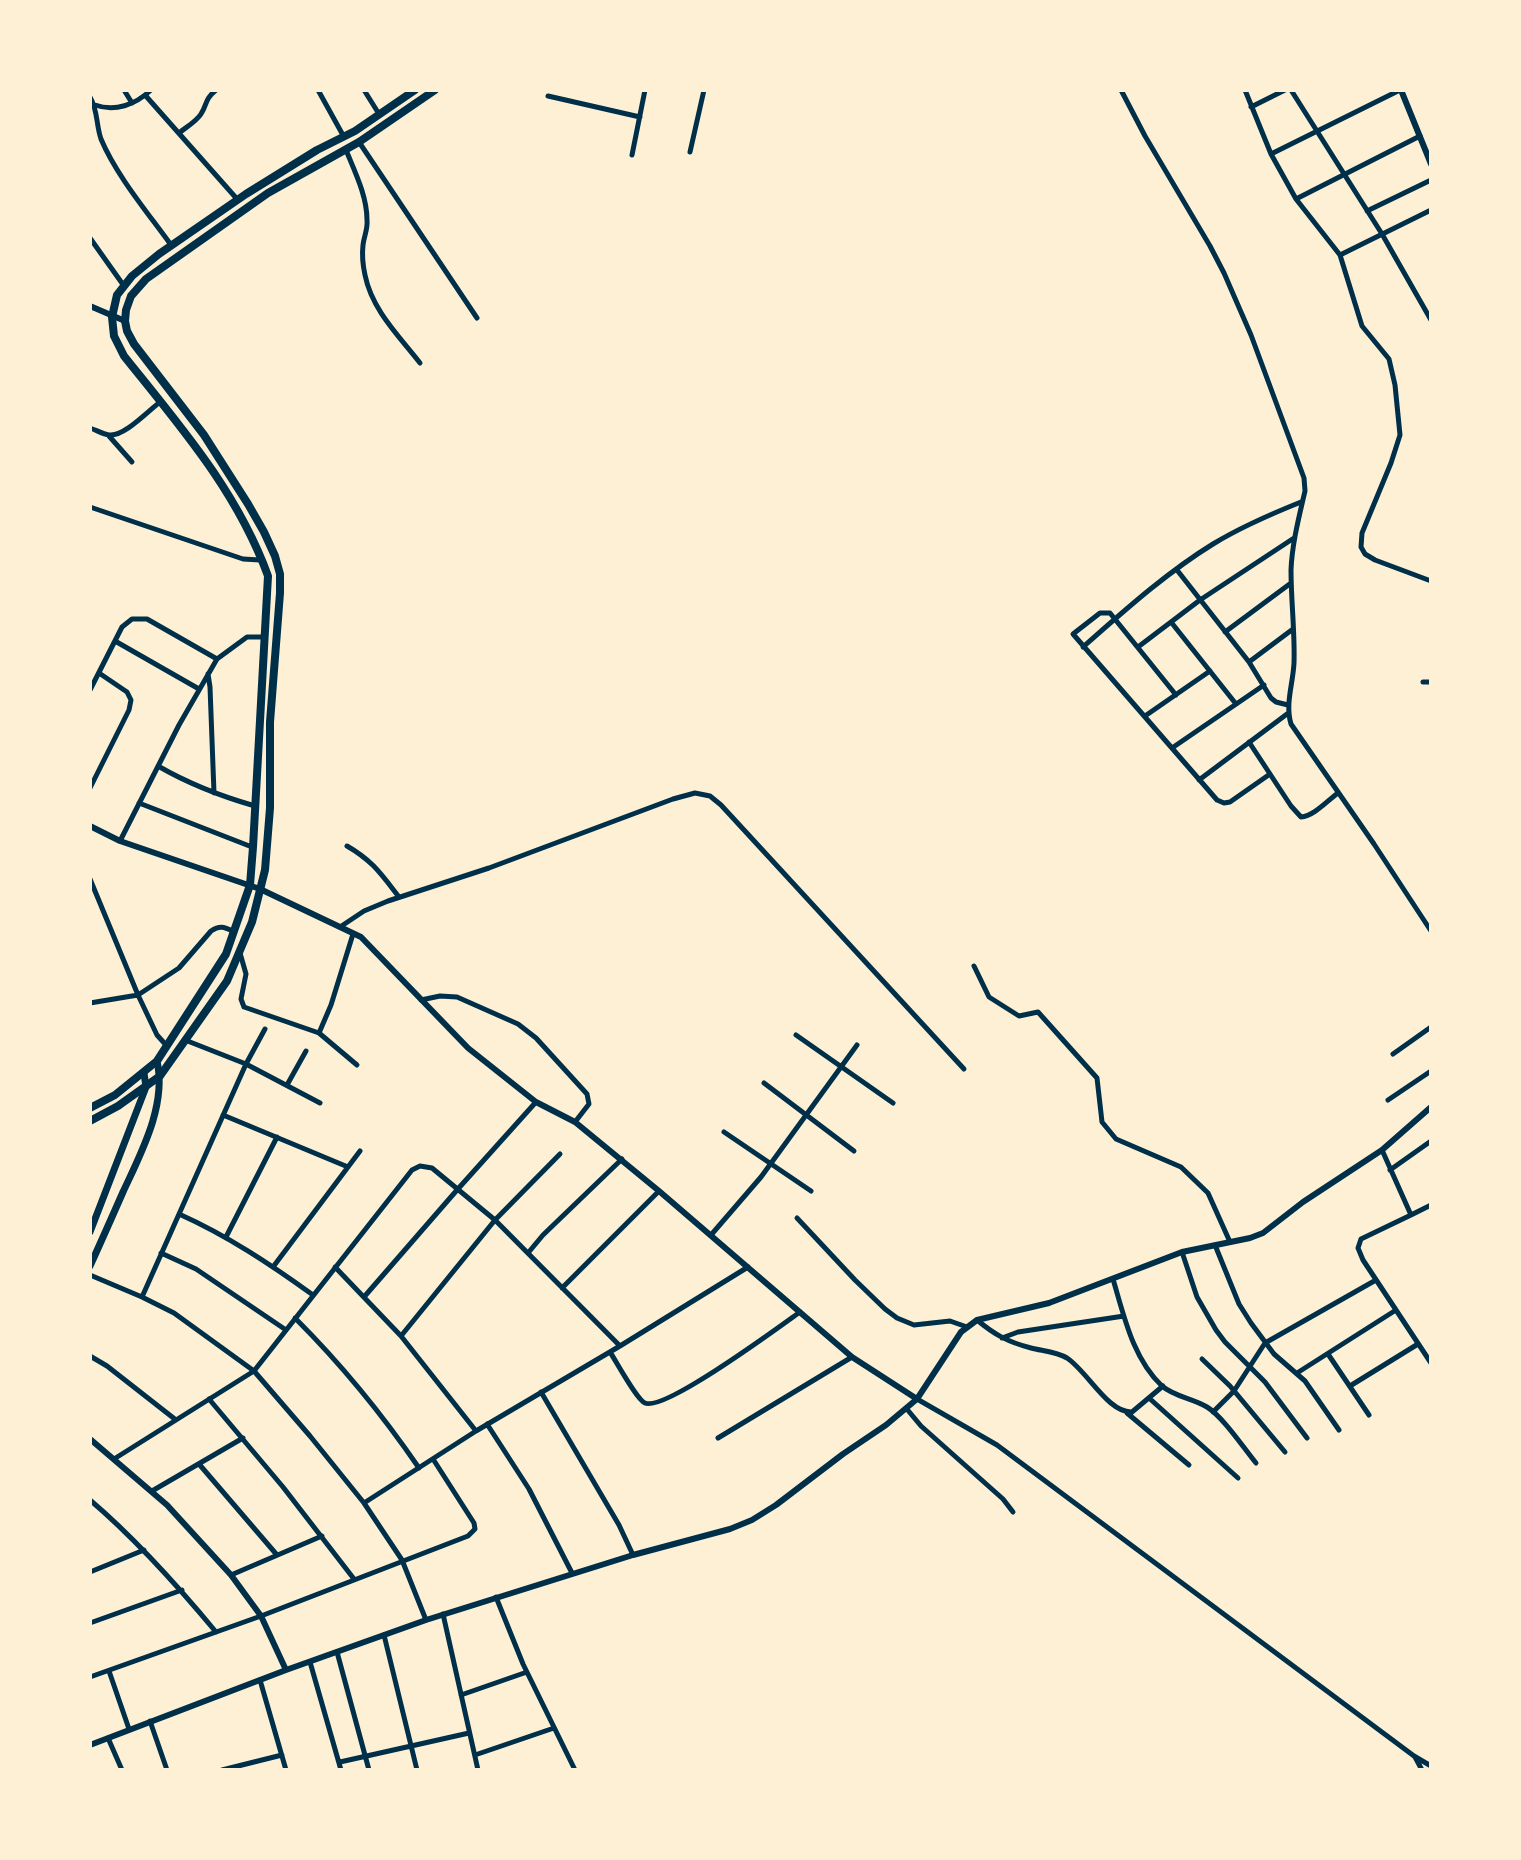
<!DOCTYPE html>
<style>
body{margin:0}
#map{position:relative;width:1521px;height:1860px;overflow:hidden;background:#fdf0d5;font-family:Montserrat,sans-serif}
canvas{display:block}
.frame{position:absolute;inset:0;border:92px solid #fdf0d5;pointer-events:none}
</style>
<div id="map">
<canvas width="1521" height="1860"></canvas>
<div class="frame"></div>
</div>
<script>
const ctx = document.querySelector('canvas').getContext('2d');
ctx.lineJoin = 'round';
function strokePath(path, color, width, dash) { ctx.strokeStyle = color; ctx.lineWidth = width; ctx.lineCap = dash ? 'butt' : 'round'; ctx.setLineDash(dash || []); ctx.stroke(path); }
strokePath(new Path2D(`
 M124,90L132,103
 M318,90L344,137
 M364,90L379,114
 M1121,90L1145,136L1210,246L1224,273L1251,335L1304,478L1305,491C1299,517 1292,544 1291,570C1291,601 1295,632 1294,663C1293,684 1285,704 1291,724L1374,844L1431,931
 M1245,90L1271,154L1296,199L1340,255L1362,326L1389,359L1395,385L1400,435L1391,463L1362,533L1361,547L1365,554L1375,560L1431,581
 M1291,90L1382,234L1431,320
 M145,95L237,199
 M548,96L640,117
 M90,97C98,110 96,125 101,139C116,175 148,213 171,245
 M95,105C115,112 135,105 151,90
 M1251,107L1285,90
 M179,133C186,127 196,122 201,114C208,103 204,100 216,90
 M359,142L477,318
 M346,150C355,172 367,196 367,220C368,229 364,236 363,245C362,254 363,266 365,275C372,310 399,336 420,363
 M690,152L704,90
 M1271,154L1400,90
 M632,155L645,90
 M1296,199L1420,136
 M1367,211L1431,180
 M90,238L124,286
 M1340,255L1431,210
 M90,428C96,430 103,434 109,435C124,437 148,411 160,402
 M109,436L132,462
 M90,507L243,559L260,560
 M1177,570L1249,662L1271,698L1276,702L1288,705
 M1171,622L1236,704
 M1225,632L1291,583
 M115,641L199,689
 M1083,647C1124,611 1166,573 1213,544C1241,527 1271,514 1301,502
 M1138,647L1200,600L1294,538
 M1249,662L1293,629
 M208,674L210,687L214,793
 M1423,682H1431
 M90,690L122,627L132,619H147L217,659
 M1176,695L1110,613H1100L1073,634L1217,800L1224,803L1230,802L1270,774
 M1145,716L1210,671
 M1249,742L1291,806L1301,817C1314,816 1327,801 1338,793
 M1172,748L1264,685
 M158,766C189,784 220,796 255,806
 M1199,780L1287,714
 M90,788L129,710L131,700L127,692L99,673
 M139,803L252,847
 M120,841L179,725L217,659L247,637H265
 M347,846C373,861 381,874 399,897
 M90,879L138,995L157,1035L166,1045
 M340,927L364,911L388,901L489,868L673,799L695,793L710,796L721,805L964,1069
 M240,953L246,974L241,999L244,1007L319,1033L357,1065
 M974,966L989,997L1019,1016L1038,1012L1097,1078L1102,1122L1116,1139L1181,1167L1208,1193L1230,1242
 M421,1000L440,996L457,997L518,1024L536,1038L587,1094L589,1104L575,1122
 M90,1003L138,995L179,968L211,931C220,925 224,927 233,931
 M319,1033L331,1005L353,934
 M796,1035L893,1103
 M185,1040L246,1064L320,1103
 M1393,1054L1431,1027
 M764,1083L854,1151
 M287,1085L306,1051
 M1388,1100L1431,1071
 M223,1115L348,1167
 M724,1132L811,1191
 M1382,1150L1411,1215L1431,1205
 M1390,1170L1431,1141
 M179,1214C228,1236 270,1264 313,1295
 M1411,1215L1361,1239L1358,1248L1363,1260L1431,1363
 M797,1218L855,1280L885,1309L897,1318L914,1325L950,1321L967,1327
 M711,1235L761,1177L857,1045
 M226,1237L277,1137
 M1215,1245L1239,1304L1251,1323L1274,1354L1305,1381L1339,1430
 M1182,1252L1197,1297L1216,1330L1225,1342L1265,1382L1307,1438
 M161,1253L196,1269L286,1330
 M528,1253L543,1235L622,1159
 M273,1267L360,1151
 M335,1267L401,1336L476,1431
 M90,1275L142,1297L174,1313L254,1371L310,1436L364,1503L402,1560L426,1620
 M1113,1279C1124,1316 1133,1359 1162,1386C1175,1397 1192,1398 1207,1407C1223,1417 1243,1447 1256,1463
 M562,1288L659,1191
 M142,1297L246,1064L265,1029
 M364,1297L457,1190L536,1102
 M295,1318C341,1364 382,1414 419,1468
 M977,1320C995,1335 1008,1342 1031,1348C1043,1351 1057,1352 1067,1358C1088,1372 1108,1413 1132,1412L1163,1386
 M401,1336L495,1220L560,1154
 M1002,1338L1018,1332L1124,1316
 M610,1352C616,1361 637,1400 645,1403C664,1412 779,1327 800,1312
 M1328,1354L1369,1415
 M90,1356L107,1366L176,1420
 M1202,1359L1230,1386L1285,1452
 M1297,1373L1396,1310
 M1350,1386L1418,1344
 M541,1392L619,1525L633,1555
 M1149,1398L1238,1478
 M209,1399L283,1487L354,1579
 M917,1399L997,1445L1414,1756L1431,1766
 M906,1408L921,1426L1003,1499L1013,1512
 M1213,1412L1234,1391L1265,1343L1376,1280
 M1127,1413L1189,1465
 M487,1424L529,1489L572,1573
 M718,1438L852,1357
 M114,1459L254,1371L412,1170L420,1166L432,1168L495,1220L620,1346
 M199,1464L277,1555
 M152,1491L243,1438
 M90,1500C137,1540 177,1585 216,1632
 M364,1503L476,1431L620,1346L748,1267
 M90,1572L144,1550
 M231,1575L322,1536
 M496,1597L523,1664L575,1770
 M443,1614L478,1770
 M90,1623L182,1590
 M384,1635L417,1770
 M337,1652L369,1770
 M310,1662L341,1770
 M109,1671L129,1729
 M90,1677L261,1616L468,1536L475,1529L474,1523L433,1459
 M260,1680L286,1770
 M461,1695L527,1672
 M150,1721L167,1770
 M108,1738L122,1770
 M475,1755L554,1728
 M1415,1757L1422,1770
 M340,1762L469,1733
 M222,1770L282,1755`), '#003049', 5);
strokePath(new Path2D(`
 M1401,90L1431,164
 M90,306L125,321
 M90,826L120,841L260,889L361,937L468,1048L536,1102L575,1122L659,1191L852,1357L917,1399
 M90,1439L167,1505L231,1575L261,1616L286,1670
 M90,1745L286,1670L426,1620L633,1555L730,1529L752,1520L776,1505L843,1454L886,1425L917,1399L961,1332L977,1320L1049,1303L1182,1252L1250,1238L1263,1233L1303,1202L1382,1150L1431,1107`), '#003049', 6);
strokePath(new Path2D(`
 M90,1232L146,1087L144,1073
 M90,1266C101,1242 112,1217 123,1192C141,1153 167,1105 157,1061`), '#003049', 7);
strokePath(new Path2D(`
 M90,1108L115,1095L157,1061L226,954L250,885L253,847L268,576C237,491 180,426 124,356L114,336L112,317L117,295L132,276L159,254L246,194L317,150L355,131L415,90
 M90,1121L118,1106L160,1076L227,981L252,922L265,870L270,808V722L280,593V574L275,556L264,532L248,504L204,435L134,344L127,331L125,321L126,310L131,296L146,279L268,193L359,142L435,90`), '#003049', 8);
</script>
